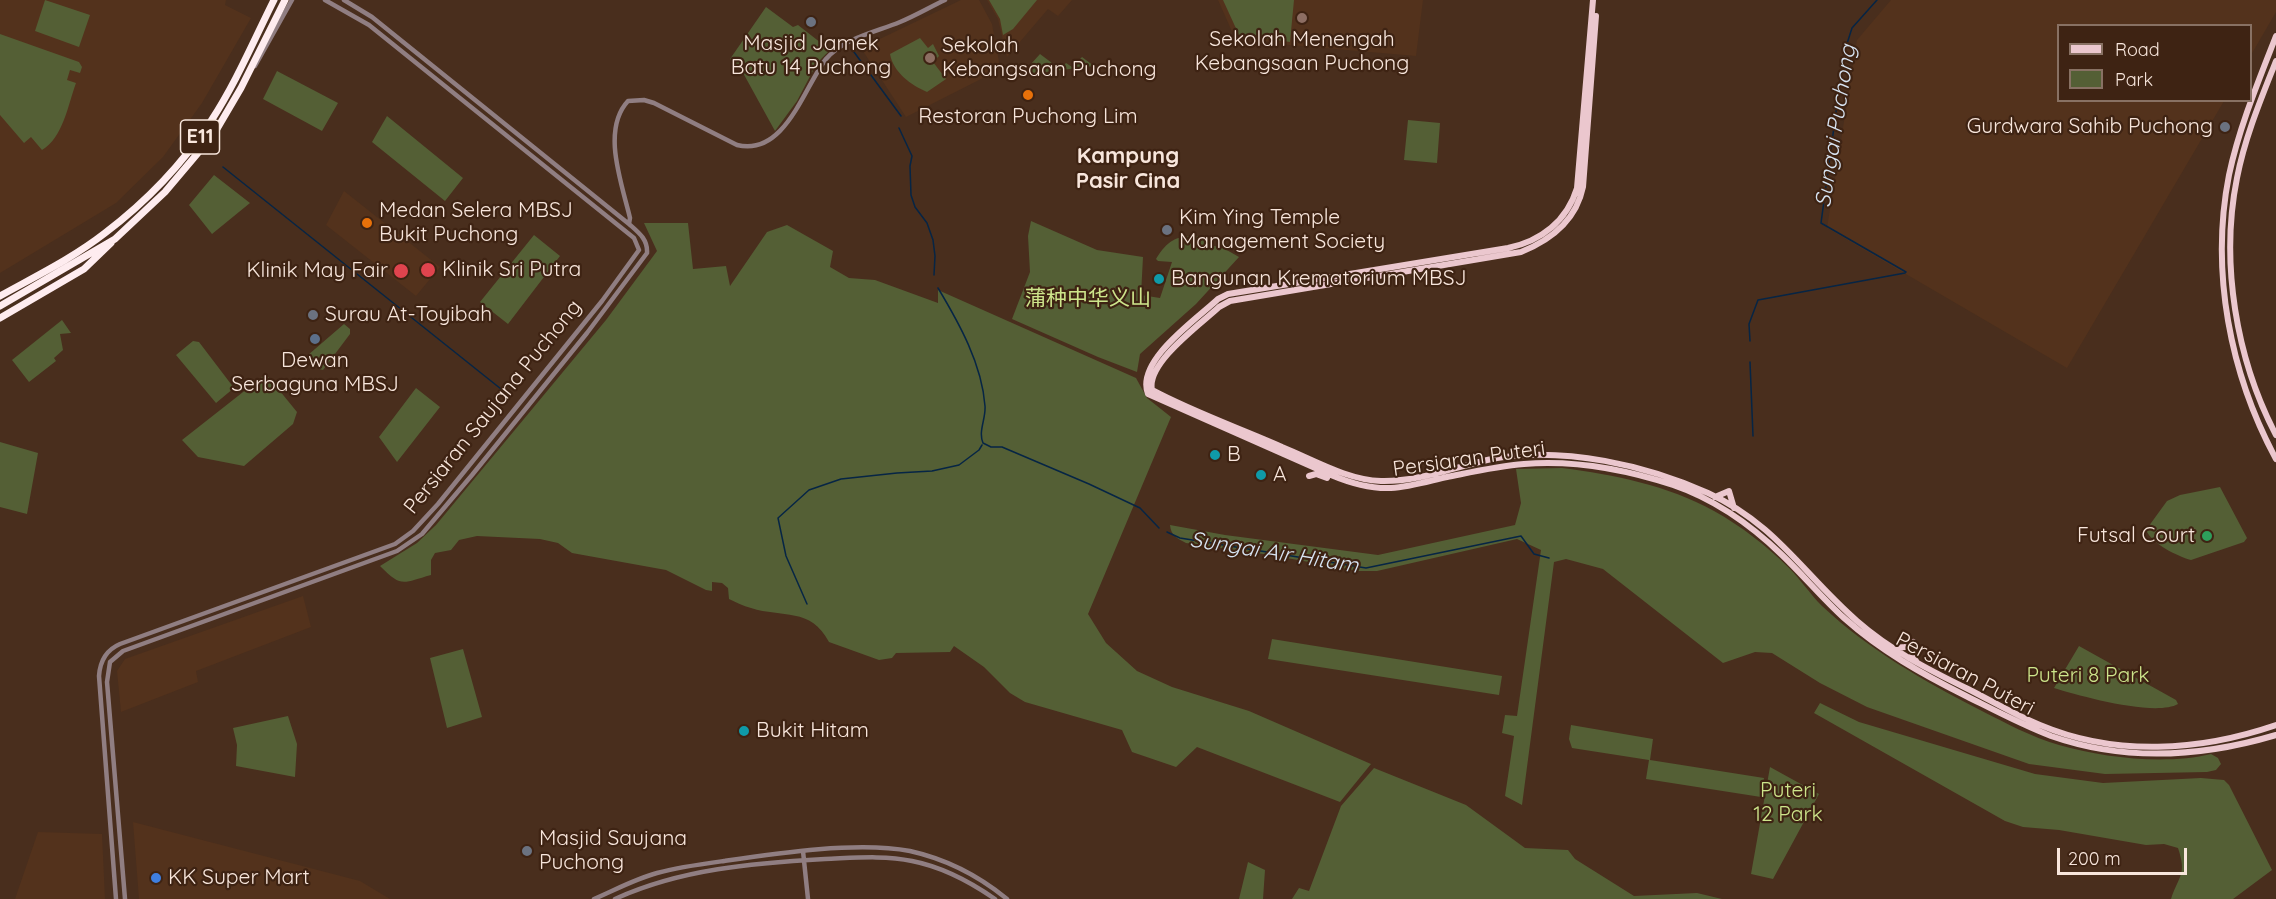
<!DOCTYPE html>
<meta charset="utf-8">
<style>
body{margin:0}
#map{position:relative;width:2276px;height:899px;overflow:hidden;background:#492e1d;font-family:Quicksand,sans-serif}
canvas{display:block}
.legend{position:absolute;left:2057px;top:24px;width:195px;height:78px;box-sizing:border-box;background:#3e2313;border:2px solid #887163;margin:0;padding:8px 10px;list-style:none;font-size:18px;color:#f8e6dc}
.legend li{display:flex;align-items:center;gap:12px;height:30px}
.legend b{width:30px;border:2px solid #887163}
.scale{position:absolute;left:2057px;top:848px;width:130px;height:27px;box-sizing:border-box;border:3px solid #f8e6dc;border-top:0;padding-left:8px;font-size:18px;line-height:21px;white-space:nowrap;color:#f8e6dc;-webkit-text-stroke:4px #3e2313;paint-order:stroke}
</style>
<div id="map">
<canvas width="2276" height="899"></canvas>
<ul class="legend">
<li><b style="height:8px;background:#ebc7ce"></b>Road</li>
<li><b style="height:16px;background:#545f35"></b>Park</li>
</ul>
<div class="scale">200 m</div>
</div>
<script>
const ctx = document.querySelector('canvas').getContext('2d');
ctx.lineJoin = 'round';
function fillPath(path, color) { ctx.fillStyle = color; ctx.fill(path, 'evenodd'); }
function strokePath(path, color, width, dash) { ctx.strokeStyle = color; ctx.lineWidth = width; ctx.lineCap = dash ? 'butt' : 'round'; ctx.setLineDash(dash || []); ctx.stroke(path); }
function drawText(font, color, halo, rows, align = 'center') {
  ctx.font = font + ' Quicksand,"Noto Sans SC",sans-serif'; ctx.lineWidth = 4.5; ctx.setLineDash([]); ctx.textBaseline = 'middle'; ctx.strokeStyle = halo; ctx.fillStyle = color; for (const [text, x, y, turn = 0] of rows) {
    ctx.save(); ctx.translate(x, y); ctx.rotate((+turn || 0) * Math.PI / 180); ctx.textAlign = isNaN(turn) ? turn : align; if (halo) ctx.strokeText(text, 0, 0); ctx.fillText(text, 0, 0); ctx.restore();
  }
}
fillPath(new Path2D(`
 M0,0H226L225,5L251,18L202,103L163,157L116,203L0,273Z
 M961,0H979L992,24L1000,67L981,79L906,117L861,48Z
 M987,0H1072L1058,16L1048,9L1007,57L998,19Z
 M1218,0H1423L1416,56L1289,45L1234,36Z
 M1891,0H2276V12L2251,55L2250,26H2058V100L2224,101L2067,368L1827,228L1857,40Z
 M344,191L440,267L416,296L326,225Z
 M303,596L311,627L196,671L198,682L121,712L117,671L125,659Z
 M133,822L360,881L390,899H139Z
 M38,832L102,834L105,899H15Z`), '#53321c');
fillPath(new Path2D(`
 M45,0L90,15L79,47L35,31Z
 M989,0H1037L1013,29L1003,35L1000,19Z
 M1223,0H1294L1290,42L1239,35Z
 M766,7L793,27L798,25L830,50L817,63L797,101L775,131L742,71L730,59Z
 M0,34L79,62L82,67L80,73L70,70L67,80L76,83C68,105 63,138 42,150L31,137L24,143L0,115Z
 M920,38L928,48L933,44L939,56L933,62L946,79L927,92C911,85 893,72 890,54Z
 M1040,54L1060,69L1066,63L1072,67L1082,57L1094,66L1021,75Z
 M277,71L338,103L322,131L263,99Z
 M387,116L463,178L445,201L372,142Z
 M1408,120L1440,123L1437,163L1404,160Z
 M214,175L250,203L212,234L189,205Z
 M1031,221L1097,250L1143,257L1141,295L1160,298L1172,262L1158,261L1156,259C1170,236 1181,235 1207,237L1208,244L1225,249L1239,257L1196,304L1140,354L1137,372L1098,357L1012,319L1030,272L1028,236Z
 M644,223H688L693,269L726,266L730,286L767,232L787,225L833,251L830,267L849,278L875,280L938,303V290L1136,378L1147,398L1171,417L1088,614L1106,643L1137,671L1172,687L1249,711L1371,764L1340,802L1197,747L1176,767L1132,752L1122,730L1025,702L1010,693L984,667L954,646L950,652L896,653L892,658L879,660L829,642C811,607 782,618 751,608C743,606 736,602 729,599L728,588L722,583L712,582V591L706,590L666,570L572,553L558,543L540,539L477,536L459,540L451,550L435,553L431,560V575C402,583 402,588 380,566L417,543L436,525L606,320L657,251Z
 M534,235L560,256L508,324L480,302Z
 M62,320L71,333L60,334L63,350L54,358L56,361L29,382L12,360Z
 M344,324L350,329V334L323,370L319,369L308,355Z
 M193,341L199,342L234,388L216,403L176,355Z
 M266,374L297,412L293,424L244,466L198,457L182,440Z
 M416,388L440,407L397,462L379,437Z
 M0,442L38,453L27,514L0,507Z
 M1562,468C1615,475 1667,485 1714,511C1741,526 1767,546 1789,568C1801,580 1810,594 1822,606C1869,650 1924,681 1980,710C2006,723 2031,737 2059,745C2104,758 2166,765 2211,754L2218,758L2221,764L2216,770L2207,772L2105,774L2029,764L1867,707L1820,683L1772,653L1755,652L1723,663L1603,569L1566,559L1554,562L1522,805L1505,796L1514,736L1502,733L1505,715L1517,716L1541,550L1517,539L1377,571H1359L1270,555L1186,543C1177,538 1171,536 1170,525L1225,535L1378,555L1515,525L1521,503L1516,469Z
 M2220,487L2247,538L2244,542L2191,560C2177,556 2152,544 2146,530L2167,501L2180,495Z
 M1272,639L1502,676L1499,695L1268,659Z
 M2079,646L2176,700L2178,704C2155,717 2080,696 2054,688Z
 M463,649L482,717L447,728L430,658Z
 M1820,703L1859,722L2035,774L2103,783L2201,778L2224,780L2229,785L2272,870L2233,899H2171C2179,875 2187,875 2178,848L2164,844L2146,845L2059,830L2023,827L2005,821L1814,713Z
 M288,716L297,744L295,777L236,766L237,745L233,728Z
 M1571,725L1653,739L1650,760L1764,778L1761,797L1646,779L1649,760L1572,748L1569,739Z
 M1770,767L1819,794L1773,879L1751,874Z
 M1374,768L1466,805L1525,848L1568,850L1575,859L1634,896L1697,893L1722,899H1292L1299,888L1309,891L1341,806Z
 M1248,862L1265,870L1263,899H1239Z`), '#545f35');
strokePath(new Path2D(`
 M854,52L901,116
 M899,128L912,156L910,166L911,195L915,207L927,223L933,240L935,256L934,275
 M223,167L501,389
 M938,288C959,323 982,364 985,406C986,419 978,431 983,443L991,447H1002L1089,484L1140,508L1159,528
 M1750,341L1749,324L1758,300L1905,273L1906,272L1821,223L1844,53L1852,28L1877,0
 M1750,362L1753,436
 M1167,532L1180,538L1366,568L1521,536L1534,554L1549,558
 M807,604L786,556L778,518L809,490L841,479L897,473L932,471L959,465L979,450L982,445`), '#062545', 1.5);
strokePath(new Path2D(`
 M255,66L292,0
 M629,224L630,218C622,184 601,130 628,101L644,100L654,103L737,145C785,157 804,87 826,59C844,38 876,32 900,22C915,16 930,7 945,0
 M803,851L808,899
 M116,899L99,676C100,661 106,650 120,644L395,544L413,531L438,504L602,301L639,250L634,238L369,25L325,0
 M125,899L107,682L110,662L123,651L397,551L422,534L472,475L587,333L647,253C648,239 638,232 629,224L372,17L344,0
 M594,899C615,890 635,879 657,873C679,867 702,864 724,861C778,853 858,841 910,851C946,859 979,876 1007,899
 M615,899C680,869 754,863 825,859C853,858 884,855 912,861C943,867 969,881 995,899`), '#907e82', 4.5);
strokePath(new Path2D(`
 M1593,0L1577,188C1567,221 1541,241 1508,248L1228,294L1218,299C1197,319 1135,361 1148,394L1331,475C1350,483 1370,489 1391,488C1410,487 1429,481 1447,477C1472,472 1498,466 1524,464C1573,460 1627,470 1673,485C1714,499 1751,525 1782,555C1803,575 1822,598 1844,618C1881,651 1922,674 1966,696C1994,710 2022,725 2051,736C2125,762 2202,757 2276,735
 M1596,16L1583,187C1576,221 1551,240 1521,252L1230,301L1219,307C1201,324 1146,363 1152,390C1193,412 1239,428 1282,447C1314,460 1347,480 1381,481C1420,482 1459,465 1497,458C1565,447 1646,465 1708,493C1776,524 1804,575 1857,621C1890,650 1929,670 1968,689C1992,701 2015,715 2040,725C2116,757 2200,751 2276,725
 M2276,36C2258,82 2239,128 2229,175C2210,271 2230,374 2276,459
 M2276,61C2261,99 2245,137 2237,178C2220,262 2236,359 2276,435
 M1309,476L1316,474L1327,478
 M1715,497L1729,491L1734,508
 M1913,642L1912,655L1916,661
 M1894,648L1905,647L1913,642`), '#ebc7ce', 6);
strokePath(new Path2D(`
 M0,296C36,276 73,258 105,233C146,202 183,163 211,121C236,83 254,40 274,0
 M0,306L115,239L165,192L214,134L241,88L285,0
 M0,318L84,269L111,243`), '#feecef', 7);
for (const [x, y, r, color] of [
 [1302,18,6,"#8d6e63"],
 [811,22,6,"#6b7280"],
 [930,58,6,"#8d6e63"],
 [1028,95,6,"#e8710a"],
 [2225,127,6,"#6b7280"],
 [367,223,6,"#e8710a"],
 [1167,230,6,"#6b7280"],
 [428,270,8,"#e0444e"],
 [401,271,8,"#e0444e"],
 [1159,279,6,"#0f9aa8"],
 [313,315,6,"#6b7280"],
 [315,339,6,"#5c6f8a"],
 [1215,455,6,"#0f9aa8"],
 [1261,475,6,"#0f9aa8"],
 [2207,536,6,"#2e9e5b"],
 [744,731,6,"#0f9aa8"],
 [527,851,6,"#6b7280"],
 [156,878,6,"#3f7fe0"]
]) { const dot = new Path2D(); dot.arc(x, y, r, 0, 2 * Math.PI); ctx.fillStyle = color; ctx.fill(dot); strokePath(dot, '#3e2313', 2); }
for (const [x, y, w] of [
 [200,137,39]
]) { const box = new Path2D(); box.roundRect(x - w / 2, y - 17, w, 34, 4.5); ctx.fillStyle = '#3e2313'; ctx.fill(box); strokePath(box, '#f8e6dc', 1.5); }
drawText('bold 20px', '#f8e6dc', null, [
 ["E11",200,137]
]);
drawText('21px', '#f8e6dc', '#3e2313', [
 ["Sekolah Menengah",1302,40,"center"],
 ["Kebangsaan Puchong",1302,64,"center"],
 ["Masjid Jamek",811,44,"center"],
 ["Batu 14 Puchong",811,68,"center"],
 ["Sekolah",942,46],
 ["Kebangsaan Puchong",942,70],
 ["Restoran Puchong Lim",1028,117,"center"],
 ["Gurdwara Sahib Puchong",2213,127,"right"],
 ["Medan Selera MBSJ",379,211],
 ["Bukit Puchong",379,235],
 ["Kim Ying Temple",1179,218],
 ["Management Society",1179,242],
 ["Klinik Sri Putra",442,270],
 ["Klinik May Fair",388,271,"right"],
 ["Bangunan Krematorium MBSJ",1171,279],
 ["Surau At-Toyibah",325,315],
 ["Dewan",315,361,"center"],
 ["Serbaguna MBSJ",315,385,"center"],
 ["B",1227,455],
 ["A",1273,475],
 ["Futsal Court",2195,536,"right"],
 ["Bukit Hitam",756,731],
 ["Masjid Saujana",539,839],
 ["Puchong",539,863],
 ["KK Super Mart",168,878]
], 'left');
drawText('21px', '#cde58b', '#3e2313', [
 ["蒲种中华义山",1088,299],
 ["Puteri 8 Park",2088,676],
 ["Puteri",1788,791],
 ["12 Park",1788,815]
]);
drawText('21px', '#f8e6dc', '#3e2313', [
 ["Persiaran Saujana Puchong",493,407,-51],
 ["Persiaran Puteri",1469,459,-8],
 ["Persiaran Puteri",1965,674,28]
]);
drawText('italic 22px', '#d8e4f2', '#3e2313', [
 ["Sungai Puchong",1836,126,-81],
 ["Sungai Air Hitam",1274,553,9]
]);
drawText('bold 22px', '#f8e6dc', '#3e2313', [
 ["Kampung",1128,156],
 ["Pasir Cina",1128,181]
]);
</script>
